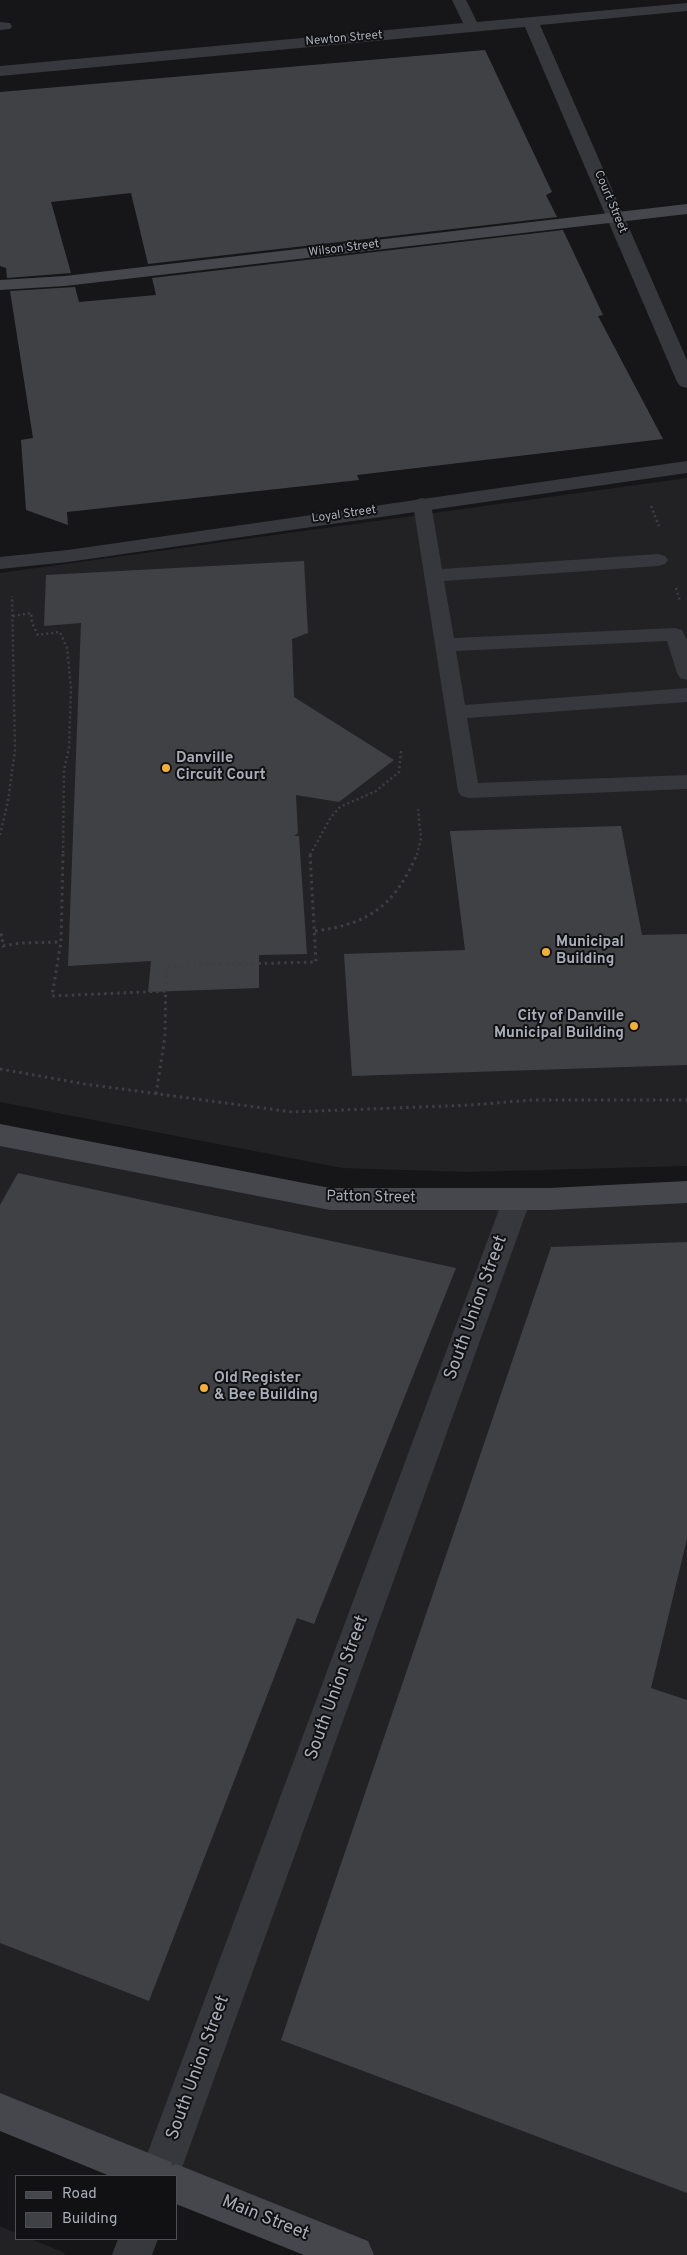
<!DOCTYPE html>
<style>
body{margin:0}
#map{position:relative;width:687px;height:2255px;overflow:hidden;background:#161618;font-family:Overpass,sans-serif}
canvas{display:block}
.legend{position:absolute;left:15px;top:2175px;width:162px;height:65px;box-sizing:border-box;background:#111113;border:1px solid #4d4f55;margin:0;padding:6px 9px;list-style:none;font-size:15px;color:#a8adb8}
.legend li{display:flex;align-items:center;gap:10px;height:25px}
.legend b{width:25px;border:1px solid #4d4f55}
</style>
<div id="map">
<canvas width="687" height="2255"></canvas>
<ul class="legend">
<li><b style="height:6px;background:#45474d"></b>Road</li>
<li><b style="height:14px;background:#404145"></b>Building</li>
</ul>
</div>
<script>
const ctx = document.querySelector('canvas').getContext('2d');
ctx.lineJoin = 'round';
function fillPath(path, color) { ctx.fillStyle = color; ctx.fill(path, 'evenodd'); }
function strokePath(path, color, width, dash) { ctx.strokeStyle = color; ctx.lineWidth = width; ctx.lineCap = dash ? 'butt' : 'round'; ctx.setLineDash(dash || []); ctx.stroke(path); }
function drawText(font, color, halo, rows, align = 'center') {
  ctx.font = font + ' Overpass,sans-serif'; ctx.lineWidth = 4; ctx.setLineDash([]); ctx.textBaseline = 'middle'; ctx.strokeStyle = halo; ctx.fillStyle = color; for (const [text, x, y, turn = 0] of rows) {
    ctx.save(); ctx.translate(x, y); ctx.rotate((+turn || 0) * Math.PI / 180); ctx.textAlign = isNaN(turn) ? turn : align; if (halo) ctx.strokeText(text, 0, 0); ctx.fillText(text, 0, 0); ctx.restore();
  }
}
fillPath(new Path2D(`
 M687,478V1166L466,1172L342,1168L0,1102V573Z
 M0,1134L319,1197L687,1189V2255H354L176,2176H157L0,2112Z
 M0,2226L16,2233V2239H31L65,2253L64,2255H0Z`), '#222225');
fillPath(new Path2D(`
 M485,50L552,192L546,195L557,217L148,264L131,193L51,202L71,273L7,278L6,268L0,266V92Z
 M563,230L603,315L598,316L663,439L357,475L359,480L67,512L68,525L26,510L21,440L33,438L10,291L75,287L79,302L156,295L152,278Z
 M304,561L308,633L292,639L294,697L394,760L339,802L296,795L298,833L294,836H299L307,954L259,955V988L148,992L151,961L68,966L81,623L44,626L46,575Z
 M621,826L642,935L687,934V1065L352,1076L344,954L465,950L450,831Z
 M18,1173L456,1268L314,1624L297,1618L149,2001L0,1943V1205Z
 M687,1242V1539L651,1688L687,1700V2193L281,2040L551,1247Z`), '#404145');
strokePath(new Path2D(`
 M651,506L659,526
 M676,588L680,601
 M13,616L31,613L32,623L38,635L60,632L67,648L71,688L69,748L64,770L63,855
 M0,835L8,801L15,750L12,596
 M310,855L331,817L340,807L376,791L399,772L401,751
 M417,855L421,838L418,809`), '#3d3f44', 2.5, [2, 3]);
strokePath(new Path2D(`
 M63,854L61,942L52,996L167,991
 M315,931C370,924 395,905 417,854
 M0,935H2L3,946L20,943L61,942
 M0,1069L85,1084L292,1112L471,1105L532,1100H687
 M156,1094L165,1037L166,966L316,962L310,854`), '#3d3f44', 3, [2.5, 4]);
fillPath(new Path2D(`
 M0,22L10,23L12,26L10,29L0,30Z
 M422,498L429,500L431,504L442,569L658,554L665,556L668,560L665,564L658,566L444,581L454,638L675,628L682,630L687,640V680L680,678L677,673L667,641L456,651L465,705L687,688V702L467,718L478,783L687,775V789L469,798L461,796L458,791L413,504L415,500Z`), '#37383d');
fillPath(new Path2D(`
 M452,0H466L477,22L687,3V11L540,25L687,360V388L680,386L677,382L525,27L0,76V66L463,23Z
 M687,461V473L68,562L0,569V557L68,550Z
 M517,1188L527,1191L531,1199L179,2176L176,2182V2176H139L503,1199L507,1191Z
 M118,2239H158L152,2255H112Z`), '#37383d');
fillPath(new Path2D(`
 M687,204V214L65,286L0,290V280L65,276Z
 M0,1124L330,1188H549L687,1181V1203L549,1210H330L0,1146Z
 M0,2093L171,2162L172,2166L176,2164L368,2241L374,2255H304L176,2204V2176H110L0,2131Z`), '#45474d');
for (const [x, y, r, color] of [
 [166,768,5,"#f2b134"],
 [546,952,5,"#f2b134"],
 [634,1026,5,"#f2b134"],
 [204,1388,5,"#f2b134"]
]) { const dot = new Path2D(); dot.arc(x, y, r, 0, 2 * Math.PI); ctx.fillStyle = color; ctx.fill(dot); strokePath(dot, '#111113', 2); }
drawText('12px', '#a8adb8', '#111113', [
 ["Newton Street",344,39,-5],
 ["Court Street",610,202,67],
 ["Wilson Street",344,249,-7],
 ["Loyal Street",344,515,-8]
]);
drawText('bold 15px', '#a8adb8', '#111113', [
 ["Danville",176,759],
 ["Circuit Court",176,776],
 ["Municipal",556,943],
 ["Building",556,960],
 ["City of Danville",624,1017,"right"],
 ["Municipal Building",624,1034,"right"],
 ["Old Register",214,1379],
 ["& Bee Building",214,1396]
], 'left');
drawText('15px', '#a8adb8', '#111113', [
 ["Patton Street",371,1198,1]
]);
drawText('18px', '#a8adb8', '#111113', [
 ["South Union Street",477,1308,-70],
 ["South Union Street",338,1688,-70],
 ["South Union Street",199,2068,-70],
 ["Main Street",265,2219,22]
]);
</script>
